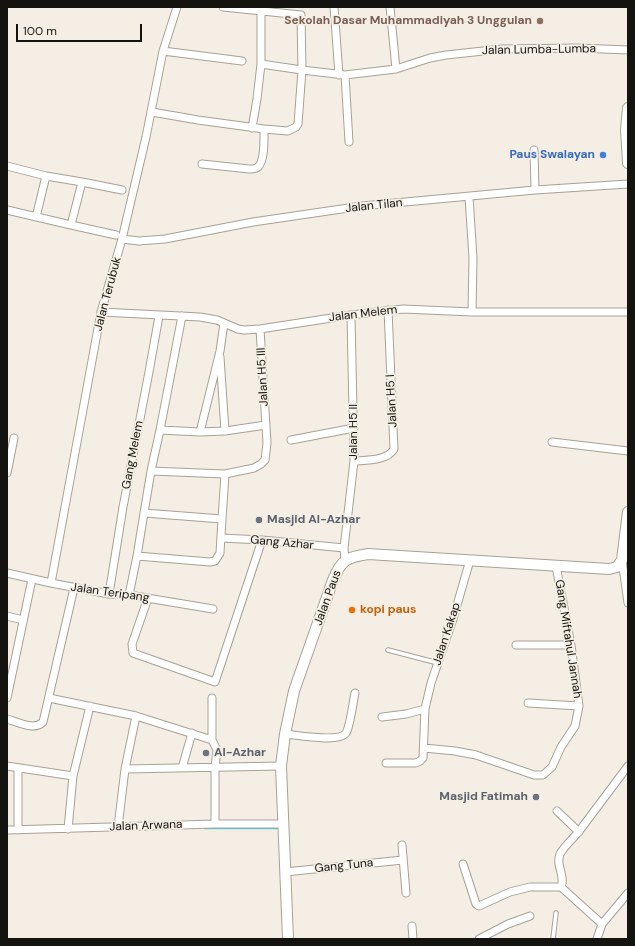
<!DOCTYPE html>
<style>
body{margin:0}
#map{position:relative;width:635px;height:946px;overflow:hidden;background:#f5eee4;font-family:"DM Sans",sans-serif}
canvas{display:block}
.frame{position:absolute;inset:0;border:8px solid #15130f;pointer-events:none}
.scale{position:absolute;left:16px;top:24px;width:126px;height:18px;box-sizing:border-box;border:2px solid #15130f;border-top:0;padding-left:5px;font-size:12px;line-height:14px;white-space:nowrap;color:#15130f;-webkit-text-stroke:3px #f5eee4;paint-order:stroke}
</style>
<div id="map">
<canvas width="635" height="946"></canvas>
<div class="frame"></div>
<div class="scale">100 m</div>
</div>
<script>
const ctx = document.querySelector('canvas').getContext('2d');
ctx.lineJoin = 'round';
function strokePath(path, color, width, dash) { ctx.strokeStyle = color; ctx.lineWidth = width; ctx.lineCap = dash ? 'butt' : 'round'; ctx.setLineDash(dash || []); ctx.stroke(path); }
function drawText(font, color, halo, rows, align = 'center') {
  ctx.font = font + ' "DM Sans",sans-serif'; ctx.lineWidth = 3.5; ctx.setLineDash([]); ctx.textBaseline = 'middle'; ctx.strokeStyle = halo; ctx.fillStyle = color; for (const [text, x, y, turn = 0] of rows) {
    ctx.save(); ctx.translate(x, y); ctx.rotate((+turn || 0) * Math.PI / 180); ctx.textAlign = isNaN(turn) ? turn : align; if (halo) ctx.strokeText(text, 0, 0); ctx.fillText(text, 0, 0); ctx.restore();
  }
}
strokePath(new Path2D(`
 M205,828H277`), '#4dd5ed', 2.5);
const lane = new Path2D(`
 M388,650L438,663
 M553,939L556,913`);
const street = new Path2D(`
 M334,7L339,75
 M390,7L396,69
 M163,51L242,61
 M261,64L302,70L345,75L396,69L430,58L446,55L502,49L577,48L628,50
 M345,75L349,142
 M152,112L198,120L264,129L288,131L296,127L298,124L302,70L301,15L223,7
 M252,128L257,99L261,64V7
 M534,150L535,190
 M202,164L249,169C253,169 256,169 258,167C265,161 264,138 264,129
 M7,166L46,176L82,182
 M469,197L473,258L472,312
 M7,210L71,225
 M36,217L46,176
 M116,235L71,225L82,182L122,190
 M122,239L139,241L165,239L253,222L362,206L535,190L628,184
 M101,312L200,317L217,320L238,329L244,330L260,329L351,315L403,309L472,312H628
 M220,357L225,431
 M160,430L200,432L225,431L266,425
 M200,432L220,351L224,323
 M291,440L354,428
 M552,442L628,451
 M354,461C367,460 387,461 394,449L388,310
 M151,471L225,474L254,468L261,464L265,460L267,443L260,329
 M7,473L14,438
 M222,519L225,474
 M221,538L262,540L344,548
 M137,556L144,513
 M345,560L344,548L354,461L351,315
 M622,560L628,603
 M7,573L51,583L109,594L129,595L213,609
 M51,583L101,312L122,239L146,137L163,51L177,7
 M109,594L123,507L149,372L159,316
 M129,595L137,556L210,562L215,561L220,553L222,519L144,513L151,471L160,430L182,316
 M148,598L132,644L133,653L215,682L262,540
 M7,616L19,619
 M516,645H571
 M7,698L32,579
 M49,698L136,716L212,740L217,750L215,767V824
 M528,703L579,706
 M136,716L125,769L281,766
 M382,717L406,714L425,709
 M7,719C18,722 34,731 43,722L74,588
 M285,734C297,735 339,743 346,733C350,727 353,702 355,693
 M212,740V698
 M424,748L455,751L476,755L534,775H543L552,767L561,747L575,726L579,706L571,645L556,566
 M386,763H416L420,761L423,758L425,709L431,683L453,619L470,560
 M7,766L73,776
 M182,768L192,733
 M557,811L579,832
 M118,827L125,769
 M68,829L73,776L90,706
 M7,830L215,824H284
 M18,830V768
 M402,845L406,893
 M463,864L476,904L479,906L510,892L530,887H561C566,876 555,865 560,854C565,845 574,838 580,830C596,809 612,787 628,766
 M285,872L403,860
 M561,887L602,924
 M412,926L413,939
 M479,939L508,924L530,916
 M597,939L602,924L628,893`);
const secondary = new Path2D(`
 M628,108L626,130L628,163
 M288,939L281,766L285,734L294,691L333,580C341,560 347,557 368,554L609,569L617,567L622,560L628,512`);
strokePath(lane, '#a7a197', 5.5);
strokePath(street, '#a7a197', 9);
strokePath(secondary, '#a7a197', 12);
strokePath(lane, '#fff', 3.5);
strokePath(street, '#fff', 7);
strokePath(secondary, '#fff', 10);
for (const [x, y, r, color] of [
 [540,21,4,"#8d6e63"],
 [603,155,4,"#3f7fe0"],
 [259,520,4,"#6b7280"],
 [352,610,4,"#e8710a"],
 [206,753,4,"#6b7280"],
 [536,797,4,"#6b7280"]
]) { const dot = new Path2D(); dot.arc(x, y, r, 0, 2 * Math.PI); ctx.fillStyle = color; ctx.fill(dot); strokePath(dot, '#f5eee4', 1.5); }
drawText('bold 12px', '#785e54', '#f5eee4', [
 ["Sekolah Dasar Muhammadiyah 3 Unggulan",532,21]
], 'right');
drawText('12px', '#15130f', '#f5eee4', [
 ["Jalan Lumba-Lumba",539,50,-1],
 ["Jalan Tilan",374,206,-6],
 ["Jalan Terubuk",108,294,-75],
 ["Jalan Melem",363,314,-7],
 ["Jalan H5 III",263,377,-93],
 ["Jalan H5 I",392,401,-93],
 ["Jalan H5 II",354,432,-90],
 ["Gang Melem",133,455,-79],
 ["Gang Azhar",282,543,5],
 ["Jalan Teripang",110,593,8],
 ["Jalan Paus",328,598,-70],
 ["Jalan Kakap",447,634,-72],
 ["Gang Miftahul Jannah",568,639,81],
 ["Jalan Arwana",146,826,-2],
 ["Gang Tuna",344,866,-6]
]);
drawText('bold 12px', '#366cbe', '#f5eee4', [
 ["Paus Swalayan",595,155]
], 'right');
drawText('bold 12px', '#5b616d', '#f5eee4', [
 ["Masjid Al-Azhar",267,520],
 ["Al-Azhar",214,753],
 ["Masjid Fatimah",528,797,"right"]
], 'left');
drawText('bold 12px', '#c56008', '#f5eee4', [
 ["kopi paus",360,610]
], 'left');
</script>
